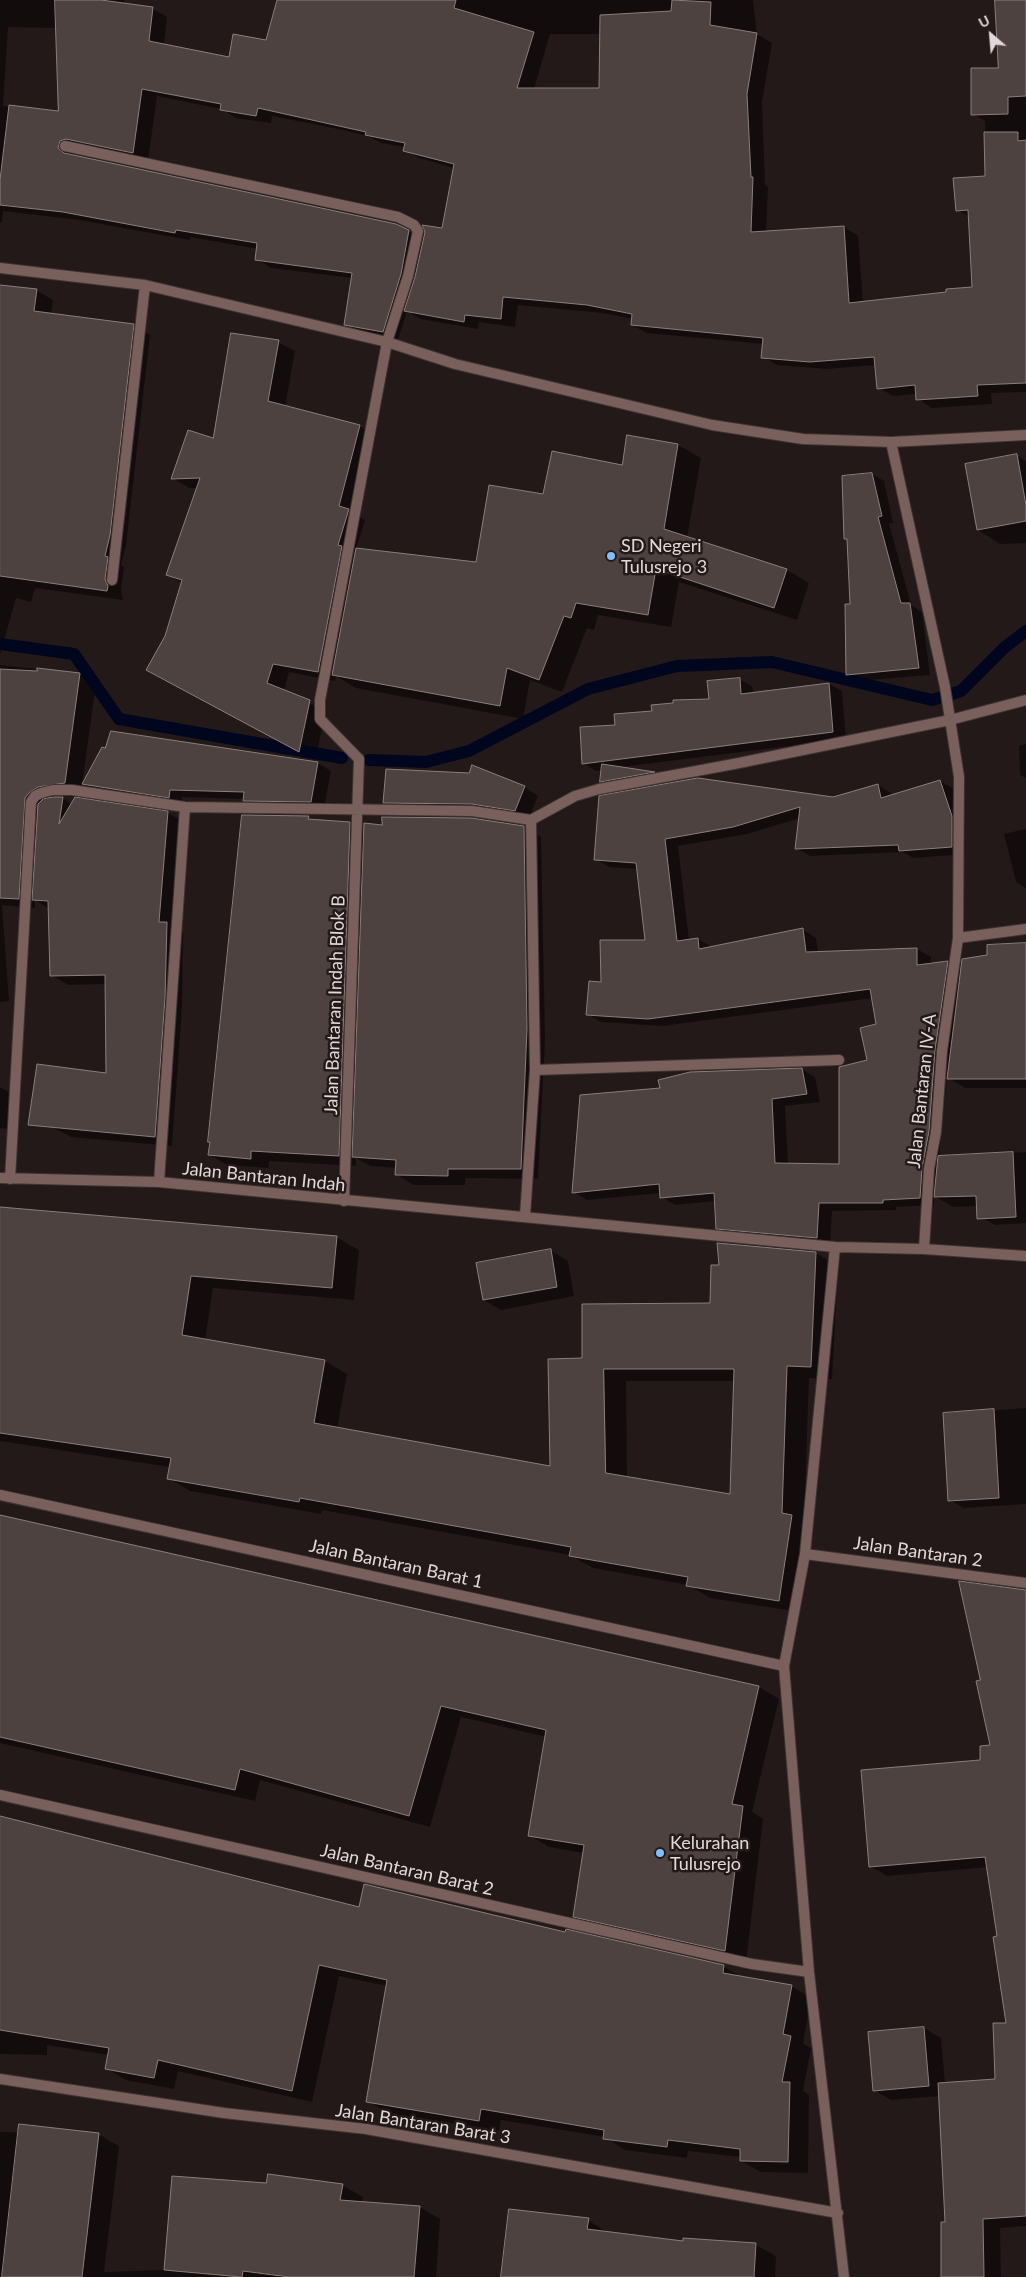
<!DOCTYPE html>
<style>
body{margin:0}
#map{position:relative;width:1026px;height:2277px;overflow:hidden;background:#231918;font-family:Lato,sans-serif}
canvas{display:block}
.north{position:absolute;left:966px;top:10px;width:50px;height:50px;-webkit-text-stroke:4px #231918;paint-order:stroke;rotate:333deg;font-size:14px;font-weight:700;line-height:20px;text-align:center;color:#e1d9d9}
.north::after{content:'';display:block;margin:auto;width:18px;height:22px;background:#e1d9d9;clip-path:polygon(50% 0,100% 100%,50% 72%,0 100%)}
</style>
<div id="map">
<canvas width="1026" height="2277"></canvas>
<div class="north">U</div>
</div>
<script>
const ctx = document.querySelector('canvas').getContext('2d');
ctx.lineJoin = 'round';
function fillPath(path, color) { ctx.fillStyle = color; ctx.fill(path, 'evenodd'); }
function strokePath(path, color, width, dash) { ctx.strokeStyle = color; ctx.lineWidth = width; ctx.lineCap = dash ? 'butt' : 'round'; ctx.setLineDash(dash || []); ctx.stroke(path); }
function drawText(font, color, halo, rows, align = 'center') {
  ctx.font = font + ' Lato,sans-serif'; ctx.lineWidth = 5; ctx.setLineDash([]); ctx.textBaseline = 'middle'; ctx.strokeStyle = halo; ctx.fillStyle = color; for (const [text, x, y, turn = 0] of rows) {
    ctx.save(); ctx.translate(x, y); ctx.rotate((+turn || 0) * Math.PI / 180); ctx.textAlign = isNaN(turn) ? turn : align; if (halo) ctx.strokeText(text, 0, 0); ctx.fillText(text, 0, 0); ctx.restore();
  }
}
fillPath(new Path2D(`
 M0,0H124L125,5L153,9L167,17L164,45L230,58L266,42L278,0H753L757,34L772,43L762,102L765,185L768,187L766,232L844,227L858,236L863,303L948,293L973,288L970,217L957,210L986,177L985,121L973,114L999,69L1015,0H1026V392L991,393L992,404L932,408L918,399L917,394L893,396L879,388L876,365L826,369L777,365L763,357L764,344L647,333L632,325L633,319L603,313L518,305L515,327L479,322L478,329L420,319L407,311L398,340L360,333L346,324L353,278L271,268L257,259L258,249L190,237V240L79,220L3,211L2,222H0ZM8,27L57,28L59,112L3,106ZM550,34H601L600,89H534ZM157,96L221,109L236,118L271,123L272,116L348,131L370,137L381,143L405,147V150L419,158L454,168L443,229L424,240L395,225L74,155V150L148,161Z
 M0,286L36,290L53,300L51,315L133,326L150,335L126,545L121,565L124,567L121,589L123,600L35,588L31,602L16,598L0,655Z
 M278,342L295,351L285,407L360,426L376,436L356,515L365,520L356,549L477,564L544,496L623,466L628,436L678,445L701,458L687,538L787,570L809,583L797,620L679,582L671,627L598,615L594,630L587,628L562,692L530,680L523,719L356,688L336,676L335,681L289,672L284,691L326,711L315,760L164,679L166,636L182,583L167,574L198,488H189L173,478L214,439Z
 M1016,455L1026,461V543L1000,544L978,530Z
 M872,474L884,481L893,523H889L911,605L922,612L930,675L859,681L847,674L851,605L848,540L845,538Z
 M0,665L79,674L96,684L81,792L55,796L45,802L63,798L72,804L168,813L185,822L176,928L183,933L182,1008L172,1146L71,1137L54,1128L53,1067L107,1075L106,984L68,985L51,975L48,908L35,900V908L2,905L9,1001L0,1002Z
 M739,679L752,686L753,694L829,684L842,691L846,739L621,767L655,773L661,777L610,786L602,781L603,770L596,771L583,763L616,726L653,712L710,700Z
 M1026,744V778L1020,775L1019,746Z
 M318,763L331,771L324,809L257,808L244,799L182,797V804L96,791L83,784Z
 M473,767L525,787L538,796L529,818L398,810L384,802L470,774Z
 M940,781L954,789L965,825V854L913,858L903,852L810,856L796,848L800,818L747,834L678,846L689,940L698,939L712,947L803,930L816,938L818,953L917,949L931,957V965L948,962L962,970L989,956L1026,945V1088H965L947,1077L939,1157L1026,1152V1223L995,1225L978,1215L977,1206L953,1207L934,1196V1205L896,1207V1210L832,1211L830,1245L731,1236L717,1228L715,1201L675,1205L662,1197L661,1193L587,1200L574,1192L662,1089L801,1069L815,1077L820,1102L785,1106L788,1164L840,1166L878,1025L873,998L662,1026L601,1022L587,1014L602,983L646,941L638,869L609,867L596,859L600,797L833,798L878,785L891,793L892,796Z
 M308,817L315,821L350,824L365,832L383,826L524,827L541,837L545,1040L538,1179L465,1178V1185H414L397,1175V1168L371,1166L356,1158V1166L269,1161L268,1168L227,1165L210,1155Z
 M1026,829V888L1016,882L1004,834Z
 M0,1087L16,1096L18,1130L0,1128Z
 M0,1208L336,1237L359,1250L354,1300L213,1288L205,1341L325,1361L347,1374L337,1429L551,1467L583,1359L712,1304L816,1253L838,1266L832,1379L809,1378L804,1523L814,1529L800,1612L710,1598L688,1585L593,1568L570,1555L322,1510L321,1514L190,1491L168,1478L170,1467L0,1441ZM626,1381H735L731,1496L627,1478Z
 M551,1251L568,1261L574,1296L501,1310L484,1300Z
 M1026,1408V1504L964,1508L949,1500L944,1414Z
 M0,1516L759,1687L779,1699L752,1812L763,1819L746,1962L594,1928L574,1916L584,1853L549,1847L529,1835L547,1737L461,1717L430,1827L260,1780L255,1801L0,1743Z
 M1026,1591V2226L1000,2228L1001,2277H943L947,2224L940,2096L891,2100L874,2090L924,2028L941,2038L945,2083L997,2080L1007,2024L999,1937L988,1867L887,1876L870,1866L981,1761L991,1747L981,1681Z
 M0,1817L360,1908L566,1934L723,1966L743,1978L791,1986L811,1998L803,2044L811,2048L803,2091L809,2095L808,2173L761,2172L741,2161V2157L688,2151L687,2158L625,2150L605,2137L501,2120L499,2131L388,2113L368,2101L387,1986L339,1976L312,2102L178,2071L174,2089L126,2080L106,2068L109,2055L47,2045V2055L0,2054Z
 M0,2132L98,2134L119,2146L104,2272L165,2270L173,2177L268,2184L342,2185L363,2197L362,2203L420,2207L440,2219L436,2277H0Z
 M588,2220L608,2233L684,2242L756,2245L776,2256L775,2277H502Z`), '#0007');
strokePath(new Path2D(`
 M0,644L74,654L119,719L342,758
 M369,760L426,762L469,751L588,689L677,666L772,662L932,700L961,691L1005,647L1026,631`), '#00061e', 12);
const building = new Path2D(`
 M55,0H101L153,7L149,41L229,57L233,34L266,40L277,0H456L454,8L534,32L517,88H599L600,15L671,11L672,0L711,2L710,25L757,33L747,94L751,177H753L751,232L844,226L849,303L946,292V289L972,287L968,210L956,211L953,178L985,176L984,132H1018V141L1026,140V383L977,385L978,396L916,400L915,385L877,389L874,357L810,362L761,358L763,338L631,325L632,314L587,305L503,297L501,319L465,315L464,322L404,311L415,277L425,232L422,225L442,228L454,164L403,151L405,143L365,135L366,132L258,108L256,116L220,110L221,104L142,89L133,153L66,139L60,141L58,148L64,153L396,224L409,230L401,274L383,332L344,325L352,273L255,260L257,243L176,230L175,233L63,212L0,205V180L9,105L58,111Z
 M995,0H1026V96L1008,97V114L971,115V68H998Z
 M0,285L37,289L34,311L134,324L110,535L105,556L108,557L105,579L108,586L107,591L0,576Z
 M231,333L279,340L268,401L360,425L339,506L349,509L338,545L342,546L318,672L273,664L267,683L310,700L299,752L146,670L165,636L182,580L166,575L200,478L171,479L188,430L213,438Z
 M627,435L678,444L664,529L787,569L774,608L656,569L648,615L576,603L571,618L564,616L539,680L507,668L500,706L332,675L356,548L476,562L489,485L543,494L552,451L622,465Z
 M1017,454L1026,505V521L977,530L965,464Z
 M872,473L882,516L878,517L901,603H910L919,668L846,675L845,604H850L847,539H844L842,476Z
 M37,668L80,673L65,783L38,787L30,792L25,798L19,899L0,898V669L37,671Z
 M740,678L741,694L829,683L833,732L582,764L580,727L615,725L614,714L652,711L651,705L673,703V700L709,699L707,681Z
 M111,731L318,762L311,802L243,801L244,792L170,790L169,798L82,784L102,747L105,748Z
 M602,764L655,772L600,782Z
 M472,765L525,786L515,811L472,804L383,803L386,769L469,773Z
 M698,778L833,797L878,784L881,798L940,780L952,816V847L899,851L898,845L795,849L800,807L733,827L665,839L677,941L698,938L699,949L803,928L806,952L917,948V965L948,961L935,1050L929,1131L922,1168L920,1198L883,1200V1203H819L817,1238L716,1229L714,1193L660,1198L659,1184L572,1193L580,1095L660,1088L658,1080L690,1072L802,1068L807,1094L772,1099L775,1163L839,1164V1067L867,1060L860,1028L876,1024L870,989L648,1019L586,1015L589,981L601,982L600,940H645L636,863L594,860L599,796Z
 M54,797H63L59,824L75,797L168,811L159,922H167L165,998L155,1137L28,1125L37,1064L106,1073L105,975L50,976L48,901L32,900L38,804L43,799Z
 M242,815L309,816L308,819L350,822L339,1156L251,1151V1159L208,1155L210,1142H208Z
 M382,817L471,818L524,826L527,1029L521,1169H448V1176L395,1175L396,1160L352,1157L364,823L382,825Z
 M1026,943V1079H947L962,959L987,955V945Z
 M1013,1152L1016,1217L977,1219L976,1196L934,1197L938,1156Z
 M0,1207L337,1236L332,1288L191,1276L182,1335L325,1360L314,1423L550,1466L548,1359L582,1358V1304L710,1303L711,1265H719L717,1243L816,1252L811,1367L787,1366L782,1513L792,1515L779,1601L686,1586L688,1577L569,1556L571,1547L300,1498L299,1502L167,1479L171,1458L0,1433ZM604,1369H734L730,1494L606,1473Z
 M551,1249L557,1287L483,1300L476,1263Z
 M994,1409L999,1498L948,1501L943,1413Z
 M0,1515L759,1686L732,1804L743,1806L725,1951L573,1917L584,1845L528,1836L546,1730L441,1706L409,1816L240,1769L235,1790L0,1737Z
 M959,1581L1026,1590V2216L983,2219L984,2277H941V2222H945L938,2083L995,2079L993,2023H1006L993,1937L997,1936L985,1857L869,1867L861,1770L980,1760V1746L990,1745L976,1681L980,1680Z
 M0,1816L359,1907L364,1884L565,1932L566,1929L724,1965L723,1973L792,1985L783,2034L791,2036L782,2082H790L788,2162L740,2161V2149L668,2140L667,2147L603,2139L604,2130L481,2109L479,2121L366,2102L387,1980L319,1965L292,2091L158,2060L154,2078L105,2069L109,2048L0,2030Z
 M924,2027L929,2086L873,2091L868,2032Z
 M19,2124L99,2133L82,2277H2Z
 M268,2174L343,2184L340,2200L420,2206L414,2277H289L243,2271L242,2277L164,2270L172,2176L266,2183Z
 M509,2209L589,2218L587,2229L683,2241V2238L756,2243L754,2277H501Z`);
fillPath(building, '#4e4241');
strokePath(building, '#8b7e7c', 1);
const street = new Path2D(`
 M65,146L398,217L414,225L418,231L408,276L387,342L320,700V719L359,759L344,1201
 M0,268L145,285L387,342L455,364L712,425L803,439L891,442L1026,435
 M891,442L945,687L959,777L958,938L942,1051L936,1132L929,1169L924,1249
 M112,580L145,285
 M958,938L1026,929
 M535,1070L839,1060
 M0,1178L159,1182L835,1247L924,1249L1026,1256
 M10,1179L31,802L35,796L41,793L53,790H72L185,807L472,811L531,820L575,796L599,789L734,764L950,720L1026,700
 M159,1182L185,807
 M525,1216L535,1070L531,820
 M835,1247L805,1554L784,1666L809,1972L844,2277
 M0,1495L784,1666
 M805,1554L1026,1583
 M0,1795L752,1964L809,1972
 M0,2079L224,2113L366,2129L838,2213`);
strokePath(street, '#3e3433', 12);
strokePath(street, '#79605d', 10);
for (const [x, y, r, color] of [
 [611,556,5,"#80bdfa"],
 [660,1853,5,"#80bdfa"]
]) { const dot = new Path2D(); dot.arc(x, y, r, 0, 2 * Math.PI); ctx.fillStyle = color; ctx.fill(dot); strokePath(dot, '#231918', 2); }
drawText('18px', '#e1d9d9', '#231918', [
 ["SD Negeri",621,546],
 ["Tulusrejo 3",621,567],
 ["Kelurahan",670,1843],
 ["Tulusrejo",670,1864]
], 'left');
drawText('18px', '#e1d9d9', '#231918', [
 ["Jalan Bantaran Indah Blok B",335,1005,-88],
 ["Jalan Bantaran IV-A",922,1091,-84],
 ["Jalan Bantaran Indah",264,1177,6],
 ["Jalan Bantaran 2",918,1552,8],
 ["Jalan Bantaran Barat 1",396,1564,12],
 ["Jalan Bantaran Barat 2",407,1870,13],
 ["Jalan Bantaran Barat 3",423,2124,9]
]);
</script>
